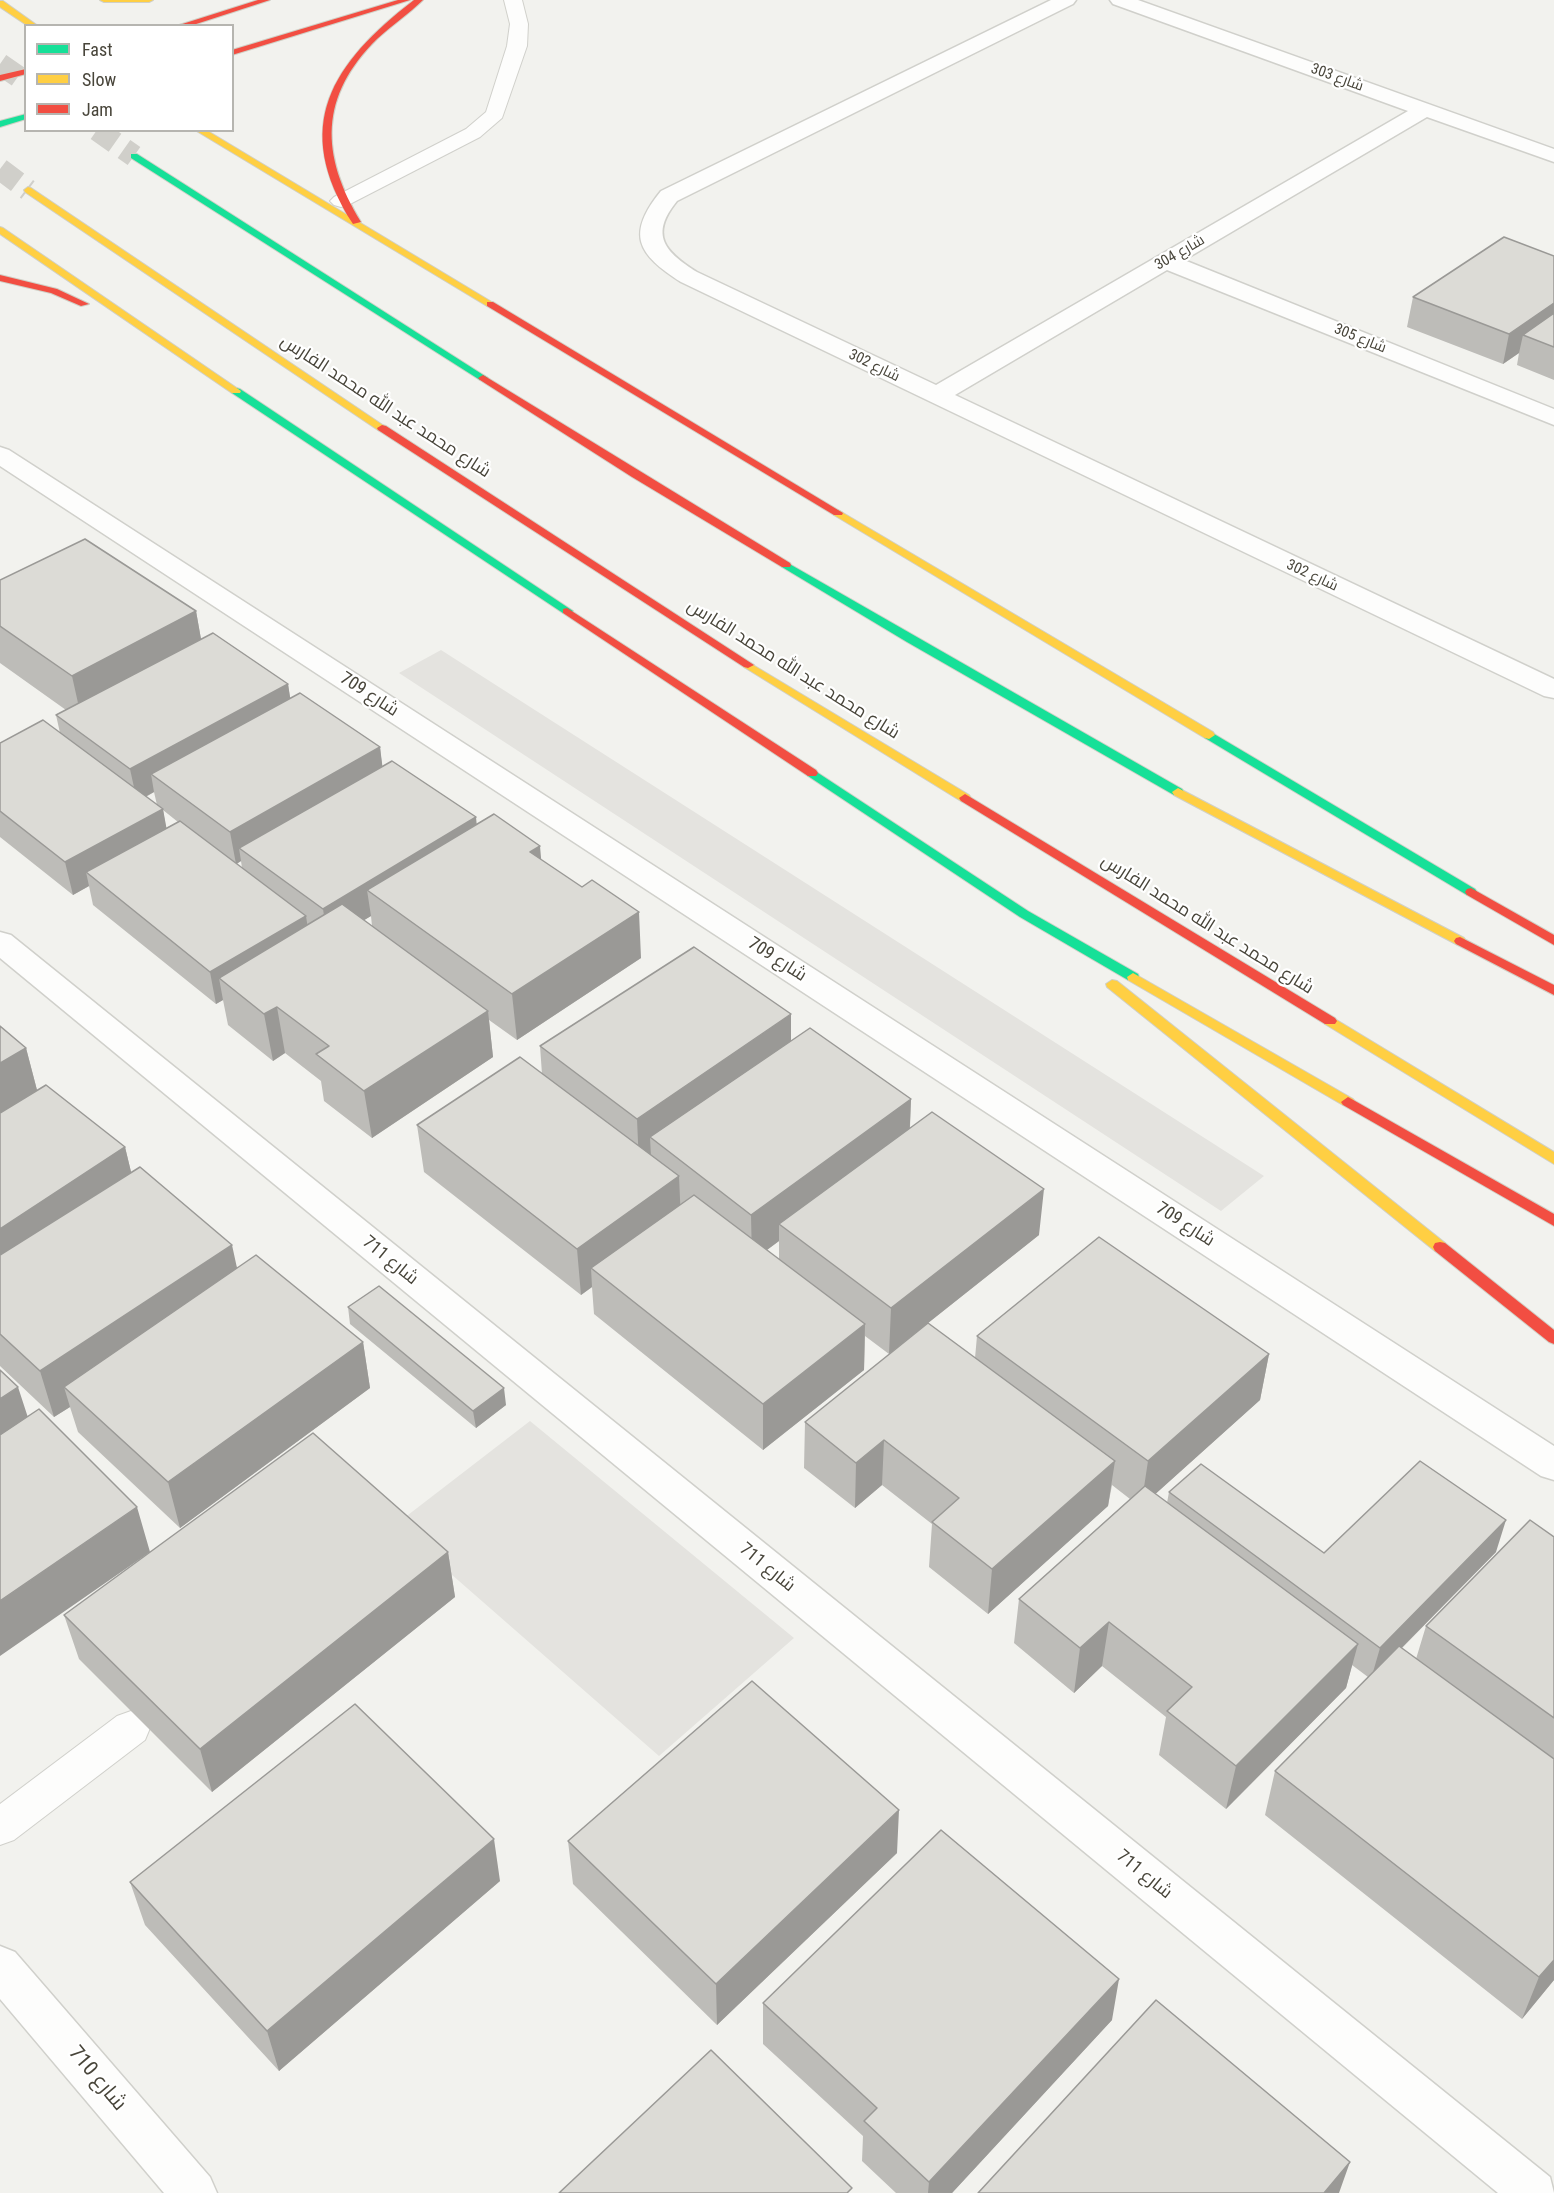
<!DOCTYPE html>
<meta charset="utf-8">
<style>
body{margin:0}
#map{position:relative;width:1554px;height:2193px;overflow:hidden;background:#f2f2ee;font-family:"Roboto Condensed",sans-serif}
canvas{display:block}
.legend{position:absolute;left:24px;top:24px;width:210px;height:108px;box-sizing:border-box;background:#fff;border:2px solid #b6b5b0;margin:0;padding:8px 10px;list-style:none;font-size:18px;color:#48453a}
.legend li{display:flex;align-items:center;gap:12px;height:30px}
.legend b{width:30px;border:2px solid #b6b5b0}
</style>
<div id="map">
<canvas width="1554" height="2193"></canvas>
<ul class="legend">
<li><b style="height:8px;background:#16e098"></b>Fast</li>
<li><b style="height:8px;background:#ffcf43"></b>Slow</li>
<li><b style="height:8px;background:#f24e42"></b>Jam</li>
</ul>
</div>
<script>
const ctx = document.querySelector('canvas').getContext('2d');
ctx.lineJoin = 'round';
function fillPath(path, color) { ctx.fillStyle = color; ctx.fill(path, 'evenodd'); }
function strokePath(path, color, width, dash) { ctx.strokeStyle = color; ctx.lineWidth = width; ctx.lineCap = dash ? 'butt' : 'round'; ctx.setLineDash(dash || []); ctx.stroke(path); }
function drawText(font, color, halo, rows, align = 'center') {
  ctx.font = font + ' "Roboto Condensed",Cairo,sans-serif'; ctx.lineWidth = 4.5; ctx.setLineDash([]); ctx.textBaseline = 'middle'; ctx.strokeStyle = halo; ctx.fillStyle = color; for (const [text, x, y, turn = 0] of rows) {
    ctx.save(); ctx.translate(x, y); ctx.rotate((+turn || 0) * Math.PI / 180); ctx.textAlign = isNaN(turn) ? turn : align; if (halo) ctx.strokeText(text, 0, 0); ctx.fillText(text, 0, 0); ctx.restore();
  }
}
fillPath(new Path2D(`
 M441,650L1264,1176L1221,1211L399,673Z
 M530,1421L794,1638L659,1756L395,1525Z`), '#e4e3df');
strokePath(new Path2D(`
 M0,64L26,82
 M97,130L134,156
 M0,169L28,190`), '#d0cfca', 22, [22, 11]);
const lane = new Path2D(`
 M504,0H522L528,24L527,46L502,118L480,137L348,205L341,207L334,205L330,201L334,197L466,129L486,112L507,46L510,24Z
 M131,1711L145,1716L150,1728L145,1740L14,1840L0,1845V1804L117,1716Z`);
const street = new Path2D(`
 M1051,0H1076L1073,4L677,201C649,235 665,252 697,272L936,385L1408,111L1113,4L1110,0H1138L1554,149V162L1427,117L1184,260L1554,409V425L1167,270L955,395L1554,679V698L1544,696L681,282C637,254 626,234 661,191Z
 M0,447L9,450L1554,1446V1480L1541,1476L0,466Z
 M0,932L11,935L1550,2177L1554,2193H1498L0,958Z
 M0,1946L15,1952L210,2177L217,2193H164L0,1999Z`);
const fast = new Path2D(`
 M26,114V119L0,127V121Z
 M131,154H137L488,378L480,380L131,158Z
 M236,388L240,389L573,611L571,613H563L232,393V389Z
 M786,562L1182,789L1184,792L1182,795H1174L907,642L782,567V563Z
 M1209,731L1475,889L1477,892L1475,895H1467L1205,738L1203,735L1205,732Z
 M812,769L1028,911L1138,974L1139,977L1138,980H1128L1020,917L808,776L806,773L808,770Z`);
const slow = new Path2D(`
 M100,0H153L149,2H104Z
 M0,1H3L38,26H28L0,7Z
 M195,130H206L495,304L487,306Z
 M28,187L31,188L387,428L382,431L378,430L25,192L24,190Z
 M0,227L3,228L241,391L240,393H232L0,234Z
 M838,510L1213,732L1215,735L1209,739L1205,738L834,515L833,513Z
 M748,662L969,795L971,798L965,802L961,801L744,667V663Z
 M1178,788L1464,938L1466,941L1460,945L1456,944L1174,795L1172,792Z
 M1133,973L1353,1099L1355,1102L1353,1105H1343L1128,980L1127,977Z
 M1112,980L1117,981L1445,1243L1447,1247L1445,1251H1435L1107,987L1106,984Z
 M1330,1016L1554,1152V1164L1325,1024L1323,1021Z`);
const jam = new Path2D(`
 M258,0H270L190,26H176Z
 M398,0H410L232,55V50Z
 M414,0H423C409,14 392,25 377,39C319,96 320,155 361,222L353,224C290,126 332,63 414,0Z
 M26,69V74L0,81V75Z
 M0,275L57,289L89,304L81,306L51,293L0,281Z
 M487,302H493L843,513L842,515H834L487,306Z
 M483,375L790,563L791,565L790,567H782L632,477L480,380L478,378Z
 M382,425L386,426L754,665L748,668L744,667L378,430L377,428Z
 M567,608L816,770L818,773L816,776H808L563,613V609Z
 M965,794L1335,1018L1337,1021L1335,1024H1325L961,801L959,798Z
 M1471,888L1554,935V945L1467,895L1465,892L1467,889Z
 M1460,937L1554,985V995L1456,944L1454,941L1456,938Z
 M1348,1097L1554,1214V1226L1343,1105L1341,1102Z
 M1440,1242L1445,1243L1554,1330V1344L1549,1342L1435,1251L1433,1247L1435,1243Z`);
strokePath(lane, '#d0d0cb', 2);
strokePath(street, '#d0d0cb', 3);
strokePath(fast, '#d0d0c6', 2);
strokePath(slow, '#d0d0c6', 2);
strokePath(jam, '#d0d0c6', 2);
fillPath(lane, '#fdfdfc');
fillPath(street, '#fdfdfc');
fillPath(fast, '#16e098');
fillPath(slow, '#ffcf43');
fillPath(jam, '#f24e42');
fillPath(new Path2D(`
 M1554,256V380L1517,365L1519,353L1503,364L1407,327L1413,297Z
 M0,580L196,611L201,639L288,684L290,698L380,747L382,766L477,824L542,860L641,958L517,1040L489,1020L493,1057L372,1138L324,1101L321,1081L285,1053L273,1061L228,1025L223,1000L216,1004L93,905L89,886L73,895L0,837V743L60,733L56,715L66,710L0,663ZM154,792L157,805L146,797ZM163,810L178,822L166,828ZM241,861L242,868L237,864ZM371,916L372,926L364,920Z
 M0,1026L26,1048L37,1090L125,1147L131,1172L237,1267L363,1342L370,1388L180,1528L78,1432L70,1407L54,1417L0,1366Z
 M791,1042L911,1099L910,1128L1039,1235L889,1354L865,1336L864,1370L763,1450L594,1314L592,1287L581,1295L424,1172L417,1125L542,1074L540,1046ZM779,1241V1259L767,1250Z
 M348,1307L506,1405L476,1428L350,1324Z
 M977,1336L1269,1354L1260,1400L1155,1494L1167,1503L1169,1492L1324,1553L1496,1552L1402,1648L1416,1659L1426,1626L1554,1537V1980L1522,2019L1265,1815L1275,1771L1368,1677L1352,1665L1346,1688L1226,1809L1159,1755L1166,1717L1102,1666L1074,1693L1014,1643L1019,1599L1130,1499L1112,1485L1108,1506L988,1614L929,1567L932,1524L882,1485L855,1508L804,1468L805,1422L975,1358Z
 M448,1552L455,1597L212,1792L79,1659L64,1615Z
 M568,1841L897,1853L717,2025L573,1884Z
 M500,1881L279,2071L145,1925L130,1882Z
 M763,2003L1112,2020L952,2193H896L862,2161L863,2136L763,2044Z`), '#bdbcb8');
fillPath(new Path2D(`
 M1554,303V328L1523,335L1519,353L1503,364L1509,334Z
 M196,611L204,656L82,721L72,676Z
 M288,684L293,716L151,774L154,792L137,801L130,769Z
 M380,747L384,779L239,848L241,861L236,864L230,832Z
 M163,809L169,842L86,872L89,886L73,895L65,862Z
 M476,817L479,849L367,890L371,916L328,942L323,909Z
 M540,846L544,892L530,852Z
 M639,912L641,958L517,1040L512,994Z
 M306,916L311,949L219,978L223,1000L216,1004L210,972Z
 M277,1007L285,1053L273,1061L264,1014Z
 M488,1011L493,1057L372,1138L364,1091Z
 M791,1014V1061L650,1137L651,1157L639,1165L637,1119Z
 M26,1048L38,1094L0,1117V1063Z
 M911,1099L909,1146L779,1224V1241L752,1261L751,1215Z
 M125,1147L133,1180L0,1268V1229Z
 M679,1176L681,1222L591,1268L592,1287L581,1295L577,1249Z
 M1044,1189L1039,1235L889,1354L891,1308Z
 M232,1245L242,1291L64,1387L70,1407L54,1417L40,1371Z
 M865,1324L864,1370L763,1450V1404Z
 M363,1342L370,1388L180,1528L168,1482Z
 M1269,1354L1260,1400L1141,1507L1148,1461Z
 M18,1387L33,1433L0,1455V1399Z
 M504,1388L506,1405L476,1428L473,1411Z
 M884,1440L882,1485L855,1508L856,1463Z
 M1115,1461L1108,1506L988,1614L992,1569Z
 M137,1507L150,1552L0,1656V1601Z
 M1506,1520L1496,1552L1371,1679L1380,1648Z
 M448,1552L455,1597L212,1792L200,1749Z
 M1109,1622L1102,1666L1074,1693L1080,1648Z
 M1358,1644L1346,1688L1226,1809L1236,1766Z
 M899,1810L897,1853L717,2025L716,1984Z
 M494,1839L500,1881L279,2071L267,2031Z
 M1554,1960V1980L1522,2019L1539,1977Z
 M1119,1979L1112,2020L952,2193H928L929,2182Z
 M1350,2162L1339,2193H1324Z`), '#9a9996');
const building = new Path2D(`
 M1504,237L1554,256V303L1509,334L1413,297Z
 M1554,313V347L1523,335Z
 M85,539L196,611L72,676L0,626V580Z
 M213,633L288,684L130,769L56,715Z
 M300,693L380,747L230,832L151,774Z
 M43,720L163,809L65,862L0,811V743Z
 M392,761L476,817L323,909L239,848Z
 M494,814L540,846L530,852L582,887L592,880L639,912L512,994L367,890Z
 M180,821L306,916L210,972L86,872Z
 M342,904L488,1011L364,1091L316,1054L329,1046L277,1007L264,1014L219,978Z
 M694,947L791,1014L637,1119L540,1046Z
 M0,1026L26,1048L0,1063Z
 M810,1028L911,1099L751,1215L650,1137Z
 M520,1057L679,1176L577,1249L417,1125Z
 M46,1085L125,1147L0,1229V1113Z
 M932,1112L1044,1189L891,1308L779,1224Z
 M140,1167L232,1245L40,1371L0,1334V1255Z
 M694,1195L865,1324L763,1404L591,1268Z
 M1099,1237L1269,1354L1148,1461L977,1336Z
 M256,1255L363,1342L168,1482L64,1387Z
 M379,1286L504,1388L473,1411L348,1307Z
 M928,1323L1115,1461L992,1569L932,1522L959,1498L884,1440L856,1463L805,1422Z
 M0,1370L18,1387L0,1399Z
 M39,1409L137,1507L0,1601V1435Z
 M313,1433L448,1552L200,1749L64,1615Z
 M1420,1461L1506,1520L1380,1648L1169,1492L1201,1464L1324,1553Z
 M1145,1486L1358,1644L1236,1766L1167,1711L1192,1687L1109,1622L1080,1648L1019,1599Z
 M1530,1520L1554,1537V1718L1426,1626Z
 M1399,1646L1554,1759V1960L1539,1977L1275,1771Z
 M752,1681L899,1810L716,1984L568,1841Z
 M355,1704L494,1839L267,2031L130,1882Z
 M941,1830L1119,1979L929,2182L864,2121L877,2108L763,2003Z
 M1156,2000L1350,2162L1324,2193H978Z
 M711,2050L852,2188L847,2193H559Z`);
fillPath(building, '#dcdbd6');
strokePath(building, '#9a9996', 1.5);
drawText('15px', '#48453a', '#fff', [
 ["شارع 303",1337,78,20],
 ["شارع 304",1180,253,-30],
 ["شارع 305",1360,339,22],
 ["شارع 302",874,366,26],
 ["شارع 302",1312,576,25]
]);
drawText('18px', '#48453a', '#fff', [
 ["شارع محمد عبد الله محمد الفارس",385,407,33],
 ["شارع محمد عبد الله محمد الفارس",793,670,32],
 ["شارع 709",369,695,33],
 ["شارع محمد عبد الله محمد الفارس",1207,925,32],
 ["شارع 709",777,960,33],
 ["شارع 709",1185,1225,33],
 ["شارع 711",390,1261,39],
 ["شارع 711",767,1568,39],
 ["شارع 711",1144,1875,39]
]);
drawText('21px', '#48453a', '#fff', [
 ["شارع 710",97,2079,50]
]);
</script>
